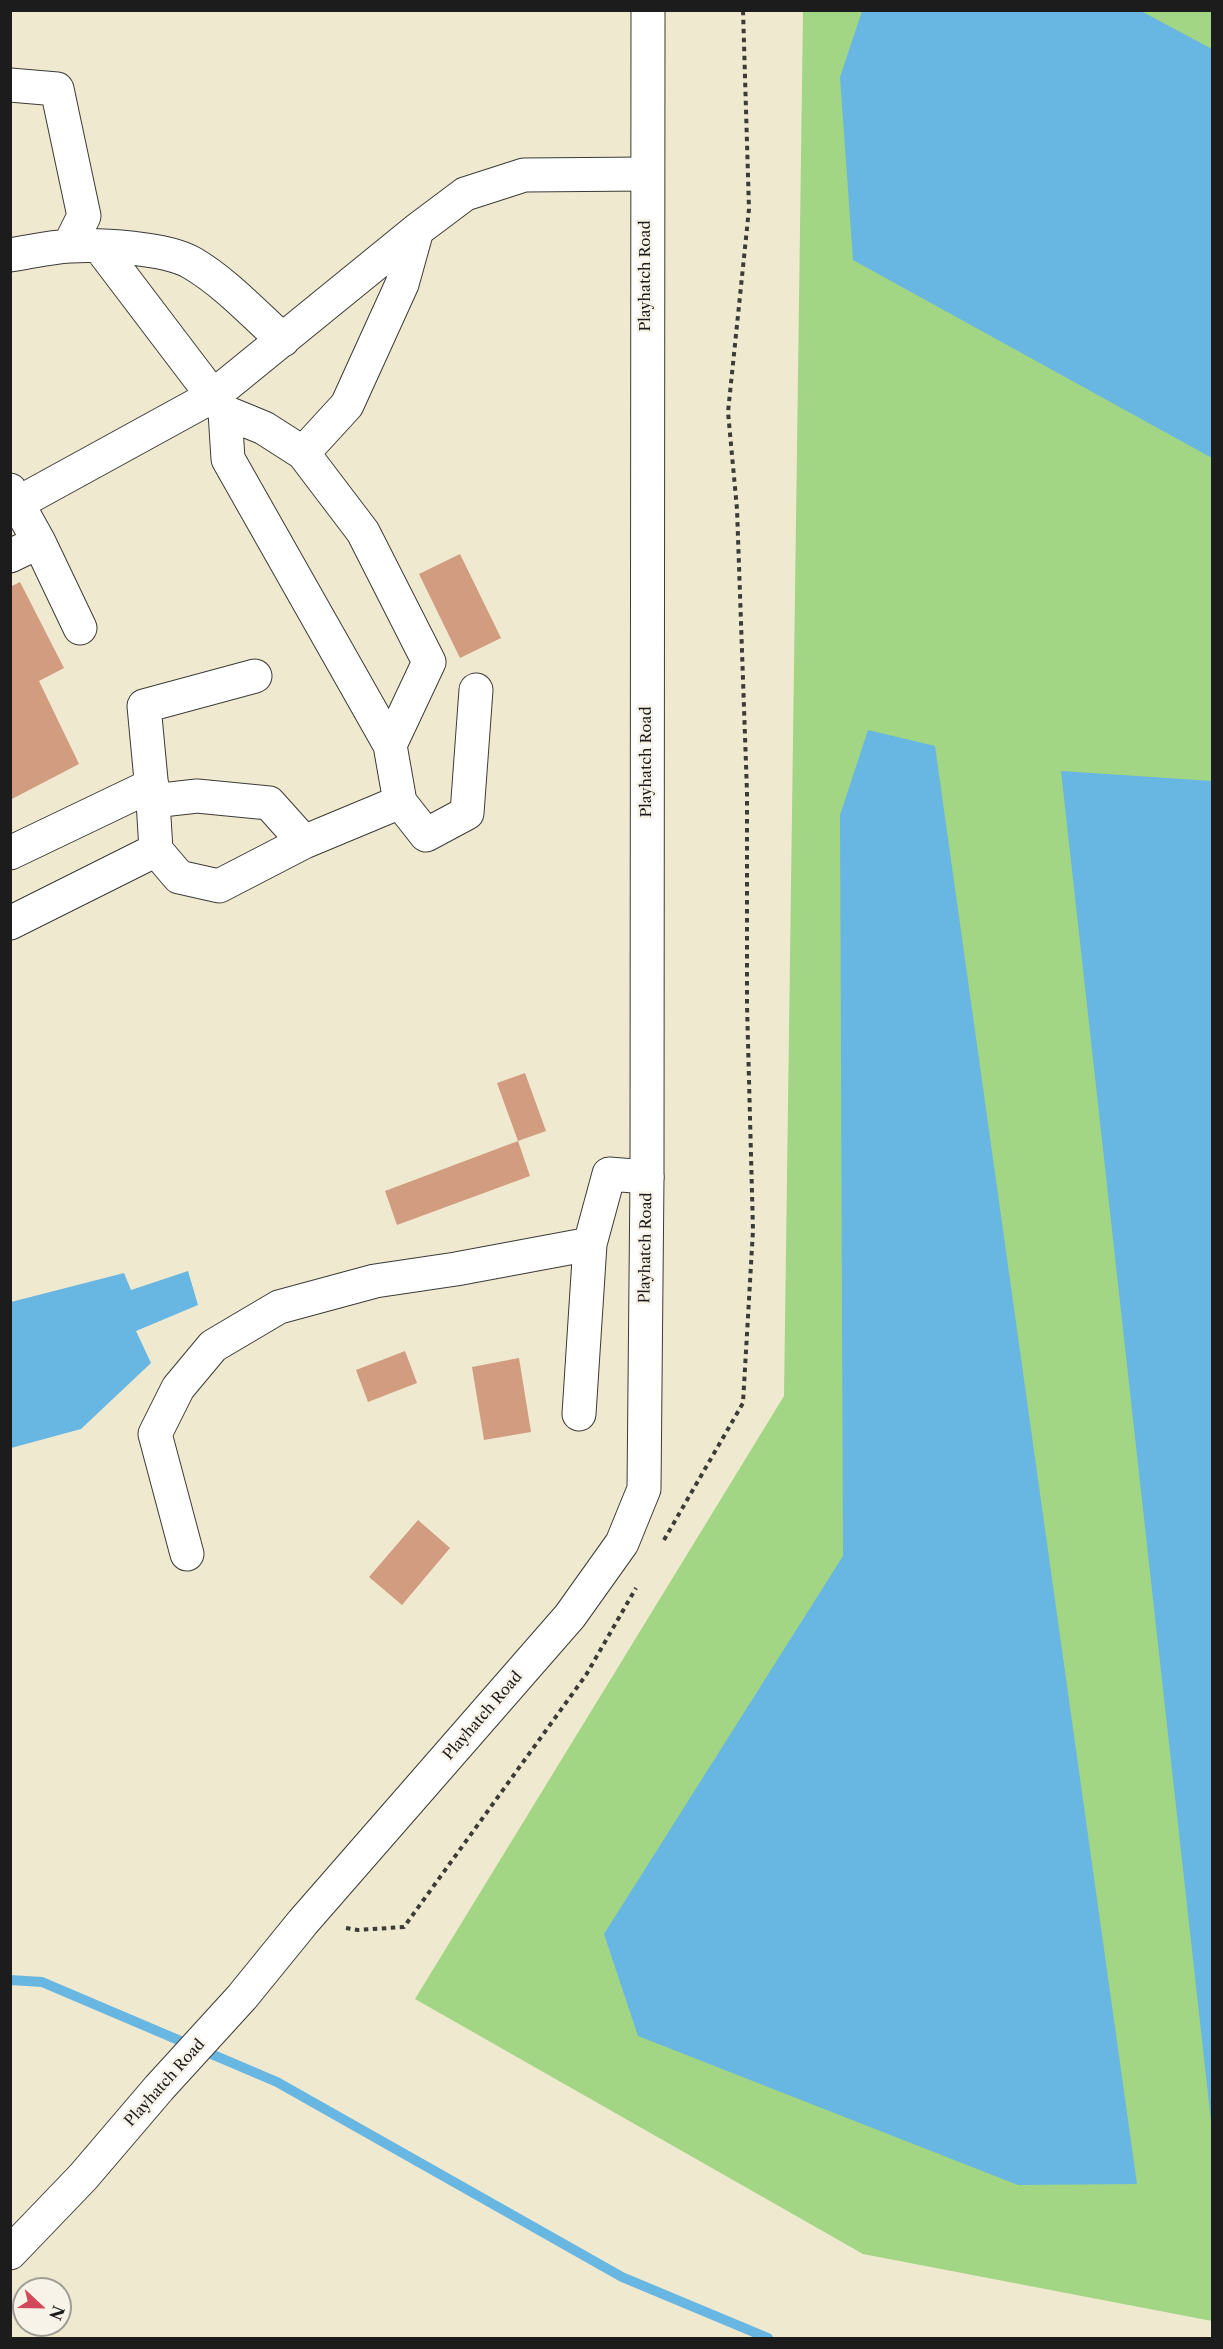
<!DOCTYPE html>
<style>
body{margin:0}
#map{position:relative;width:1223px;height:2349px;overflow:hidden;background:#efe9d0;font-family:"Libre Caslon Text",serif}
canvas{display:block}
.frame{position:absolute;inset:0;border:12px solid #1c1c1c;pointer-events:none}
.north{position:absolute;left:12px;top:2277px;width:60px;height:60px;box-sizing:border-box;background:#f7f3e8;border:2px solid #9f9d96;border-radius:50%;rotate:112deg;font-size:16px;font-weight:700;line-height:24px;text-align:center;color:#1c1c1c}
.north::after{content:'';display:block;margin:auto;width:21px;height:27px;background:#d1495b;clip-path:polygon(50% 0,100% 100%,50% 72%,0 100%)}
</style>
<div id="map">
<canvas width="1223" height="2349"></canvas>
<div class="frame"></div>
<div class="north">N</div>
</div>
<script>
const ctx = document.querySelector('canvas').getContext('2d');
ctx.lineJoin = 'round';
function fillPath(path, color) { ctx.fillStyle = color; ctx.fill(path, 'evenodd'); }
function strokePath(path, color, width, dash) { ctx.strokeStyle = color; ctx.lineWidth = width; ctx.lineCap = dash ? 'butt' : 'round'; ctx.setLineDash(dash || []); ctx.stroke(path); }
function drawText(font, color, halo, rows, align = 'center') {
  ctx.font = font + ' "Libre Caslon Text",serif'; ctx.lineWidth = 5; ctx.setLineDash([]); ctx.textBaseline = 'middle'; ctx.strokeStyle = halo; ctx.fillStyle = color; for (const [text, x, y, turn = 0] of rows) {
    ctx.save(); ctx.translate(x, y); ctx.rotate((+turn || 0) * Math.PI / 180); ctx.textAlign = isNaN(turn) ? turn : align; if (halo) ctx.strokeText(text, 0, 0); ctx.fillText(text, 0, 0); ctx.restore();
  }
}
fillPath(new Path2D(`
 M803,11H1212V2321L863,2254L415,1999L784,1396Z`), '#a2d584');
fillPath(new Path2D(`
 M862,11H1141L1212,49V458L853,260L840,77Z
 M868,730L935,746L1137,2184L1018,2185L638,2036L604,1934L843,1556L840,815Z
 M1061,771L1212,781V2130Z
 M188,1271L198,1305L136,1331L151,1363L81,1429L11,1448V1302L124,1273L131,1290Z`), '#68b6e2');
strokePath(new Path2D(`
 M10,1980L42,1982L277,2082L622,2277L768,2338`), '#68b6e2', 10);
fillPath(new Path2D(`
 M460,554L501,638L460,658L419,574Z
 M20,582L64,668L39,681L79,764L10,800V587Z
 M525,1073L546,1131L518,1141L497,1083Z
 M518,1141L530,1176L397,1225L385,1191Z
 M405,1351L417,1383L368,1402L356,1370Z
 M519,1358L531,1432L484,1440L472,1367Z
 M418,1520L450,1548L402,1605L369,1577Z`), '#d29c81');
const minor = new Path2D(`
 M10,85L57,89L84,216L69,246
 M99,246L225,412L264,428L303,453
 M10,255C30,252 50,247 70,246C99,244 167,248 192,263C226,283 254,314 283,340
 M225,412L228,459L390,745L400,802
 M10,490L39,542L80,628
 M18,503L213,396L417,230L465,194L524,175L646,174
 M10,556L39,542
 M390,745L429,662L363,532L303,453L347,405L402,284L417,230
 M153,801L144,706L255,676
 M304,842L269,803L197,796L153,801L156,850L179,877L219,886L304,842L400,802L426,835L467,813L476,690
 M10,853L152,785
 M10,923L156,850
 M579,1414L590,1244L609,1174L647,1177
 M187,1554L155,1434L178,1388L213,1346L279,1307L375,1281L456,1269L590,1244`);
const major = new Path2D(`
 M10,2253L83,2177L159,2088L242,1997L303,1922L570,1616L622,1543L644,1489L647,1177L648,10`);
strokePath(minor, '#3c3b37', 35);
strokePath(major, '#3c3b37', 35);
strokePath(new Path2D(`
 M664,1540L743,1403L753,1230L747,1005V793L737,509L728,412L749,209L743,10
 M346,1928L358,1930L404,1927L586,1675L636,1588`), '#3c3b37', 4, [4.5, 4.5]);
strokePath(minor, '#fff', 33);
strokePath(major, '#fff', 33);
drawText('15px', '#1c1c1c', '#f7f3e8', [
 ["Playhatch Road",646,276,-90],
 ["Playhatch Road",647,762,-90],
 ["Playhatch Road",646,1248,-89],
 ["Playhatch Road",483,1716,-49],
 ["Playhatch Road",165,2083,-48]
]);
</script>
